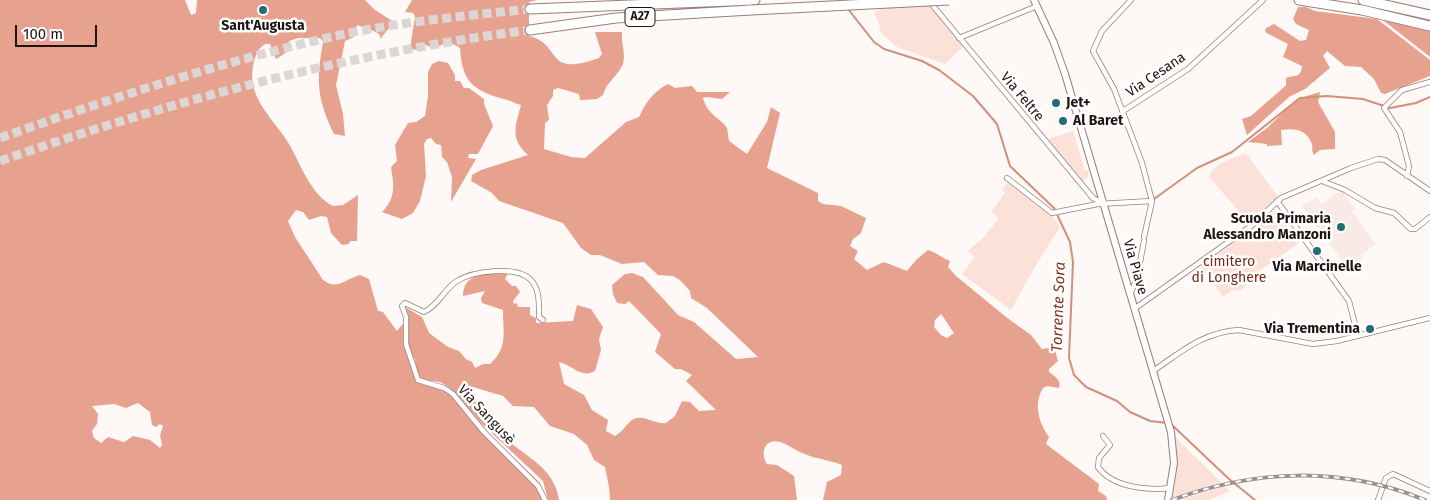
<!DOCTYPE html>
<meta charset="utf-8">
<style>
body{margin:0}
#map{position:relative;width:1430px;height:500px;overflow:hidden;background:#fef8f6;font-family:"Fira Sans",sans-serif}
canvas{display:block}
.scale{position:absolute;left:15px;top:25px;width:82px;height:22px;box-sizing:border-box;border:2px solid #1e1512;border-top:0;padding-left:6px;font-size:15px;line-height:18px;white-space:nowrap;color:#1e1512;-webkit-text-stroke:4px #fff;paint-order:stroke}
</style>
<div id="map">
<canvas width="1430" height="500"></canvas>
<div class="scale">100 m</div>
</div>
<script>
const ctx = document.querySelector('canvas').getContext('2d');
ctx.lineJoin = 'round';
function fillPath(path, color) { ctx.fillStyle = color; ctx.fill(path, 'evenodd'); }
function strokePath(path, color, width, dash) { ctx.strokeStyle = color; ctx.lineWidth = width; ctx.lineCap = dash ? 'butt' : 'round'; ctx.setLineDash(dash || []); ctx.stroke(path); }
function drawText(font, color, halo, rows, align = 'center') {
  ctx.font = font + ' "Fira Sans",sans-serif'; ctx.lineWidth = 5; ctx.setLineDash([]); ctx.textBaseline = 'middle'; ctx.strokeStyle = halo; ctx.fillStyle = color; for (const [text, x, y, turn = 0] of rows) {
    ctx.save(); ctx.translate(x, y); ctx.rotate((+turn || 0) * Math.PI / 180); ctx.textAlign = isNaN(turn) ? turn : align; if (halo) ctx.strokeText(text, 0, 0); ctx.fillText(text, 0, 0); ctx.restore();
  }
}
fillPath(new Path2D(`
 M1339,192H1343L1355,209L1352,211L1376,244L1361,255L1363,259L1349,270L1302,206L1316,197L1321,204Z`), '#f9eae5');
fillPath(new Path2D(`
 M896,0H926L964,46L945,64L897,47L880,32L879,23L874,13Z
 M1073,131L1085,171L1087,170L1089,176L1082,182L1048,139Z
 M1246,153L1278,197L1249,223L1209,177C1213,163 1234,158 1246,153Z
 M1009,181L1051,214L1060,227L1036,265L1011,310L962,274L975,257L968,251L983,238L999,218L991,212L1005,193L1002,190Z
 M1276,211L1299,243L1245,281L1247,284L1242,290L1236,291L1234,289L1223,297L1201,267Z
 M1173,435L1221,482L1170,498Z
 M1225,486L1230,491L1209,500H1178Z`), '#fce1d9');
fillPath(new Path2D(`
 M0,0H185L191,15L196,13L197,0H365L375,10L394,22L380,39V35C373,29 365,29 357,25L354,37L345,41L336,85L343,114L345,136L334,134C317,99 316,81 323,42L320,38H298L289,41L287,52L276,59L270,44H265C257,49 255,57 253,66C247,99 274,119 289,144C301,165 311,195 333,206L343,205L358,195L357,241H350L349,244L342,245L331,233L327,217L321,216L309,220L303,212L296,210L288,221L295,237L323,280C337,291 345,279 360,275L369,279L378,311L383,312L397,331L406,320L404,348L413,364L415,378L444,386L479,425L540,483L545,500H0ZM138,403L150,412L152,425L156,427L160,424L163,426L160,435L162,445L160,448L150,440L133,436L124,442L108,437L101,443L94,438L92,431L97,424L98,414L92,406L114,404L126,408Z
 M412,0H537L529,2V36C563,44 543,78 599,58L602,54L595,32H622C621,43 626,54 623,64C618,76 606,82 603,95L597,99L580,100L579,94L558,88L553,90V96L547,105L549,120L545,123L544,149L571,157L585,158L626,122L639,117C646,102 653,92 668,84L675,88L692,86L697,92H730L722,99L706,97L703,98C707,115 721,118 727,128C728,132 728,137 729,141L747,154L767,122L771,107L780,113L767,168L818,193V201L823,204L841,206L866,218L861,233L853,239L850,246L858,251L854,259L867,270L884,262L907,271L917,259L928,250C937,253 942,258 950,261L948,267L956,276L1006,317L1031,335L1042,349L1054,347L1058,361L1049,369V372C1054,376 1062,380 1059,388L1047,386L1043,388C1033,404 1039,423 1049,437L1046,444L1099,484L1098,491L1106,496L1107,500H823L827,482L841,475L842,465C830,460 816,459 805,454C796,451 788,444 780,442C764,438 760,454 767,464L777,465L794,476L797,500H610C610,488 607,478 605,467L594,460L587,445L574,434L550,426L534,407L513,406L503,396L473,387L472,396C479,408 500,434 511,443C532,460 555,471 559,500H548L543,481L481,423L450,388L440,382L422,380L417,375L415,359L409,352L406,343L409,317L405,307L422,317L429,333L448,347L459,351L466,359L472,362L475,368L483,364H490C508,348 503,333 503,310L482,303L481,298L485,291L463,296C463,272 490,272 508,273L505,279L512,286H516L520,292L513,301L514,304L517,303L518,307H530V315L536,318V323L573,321L577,305L591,309L603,327L599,339L601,350L595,371C582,379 572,365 559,362L564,384L584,395L592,410L608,420L606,431L615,436C625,430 624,426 632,420C642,413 655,425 666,423L675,416L682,401L690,402L699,411L716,410L686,381L692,375L681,369H675L655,352L661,334L629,301L625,304L617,303L613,294L612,285L625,274L632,273L643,277L678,315L694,322L736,359L758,357L707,308L691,298L690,291L680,280L673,276L658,275L644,262L622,264L600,255H591L581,248L563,223L499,201L492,193L471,181L472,175L481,170L528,155C510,139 515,127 521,105C516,104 512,101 507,100C475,91 462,84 460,48C450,41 444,43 434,49L424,44L420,50L410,49L415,16L413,13L405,12ZM941,314L954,333L947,338L941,335L934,327L935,320Z
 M1298,7H1306L1315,11L1377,19L1430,60V76L1385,94L1381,93L1374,79L1361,67L1345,66L1327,51L1323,56L1330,68L1305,89L1289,97L1247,135L1242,119L1251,116L1283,88L1286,85V78C1295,75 1301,78 1302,66L1283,57L1288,44L1265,32L1266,28L1274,24L1300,41L1306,40L1309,30L1296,24L1293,19Z
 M1379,17L1430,28V57Z
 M439,61L448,63L455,75V81H460L464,88H469L484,99V104L493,126L478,154H469L468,158L476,159L451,202L452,177L447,162L442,157L441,145L436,144L431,138L427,139L424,144L426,176L420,201L413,213L402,219L382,212C396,198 394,186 391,167L397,161L395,145L408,123L416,122L425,116L428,96V72L432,64Z
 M1320,92L1318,102L1335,132V149L1320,150L1314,155C1311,150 1313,148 1312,144C1306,129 1295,128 1281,130L1282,145L1267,146V144L1248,142L1267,128L1297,99Z`), '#e6a28e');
strokePath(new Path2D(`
 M848,9L874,42L884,49L922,61L939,70L973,96L997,124L1010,166L1054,208L1070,242L1073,262L1069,358L1074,375L1086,387L1117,401L1130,412L1150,421L1167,423
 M1154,199L1197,168L1232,152L1300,98L1327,96L1363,99L1390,108L1416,103L1430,97
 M1172,425L1229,479L1255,500`), '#d28f7b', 2);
strokePath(new Path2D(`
 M0,138C109,99 218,63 331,37C396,22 464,16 530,9
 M0,161C172,101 349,53 530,30`), '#dcd6d4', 9, [9, 4.5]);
const street = new Path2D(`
 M1131,0L1102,31L1093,51L1114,89L1142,163L1152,201L1144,237
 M929,1L1093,198L1104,204
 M959,38L1037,6
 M1123,111L1188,69L1263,0
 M1407,176L1409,166L1400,132L1384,108L1402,90L1430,82
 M1007,178L1052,213L1098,204L1152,201
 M1322,181L1345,190L1375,208L1394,213L1411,229H1415L1430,217
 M1277,201L1349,301L1358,336
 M1130,295L1137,278L1144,241
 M1134,309L1251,226L1281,198L1351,168L1378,159L1385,160L1430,191
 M543,320L539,317C539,304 540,290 531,280C517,265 473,271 457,281C443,290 439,305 424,312L405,303L402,306L406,317V344L418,380L444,388L453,394L484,432L538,486L545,500
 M1153,371C1181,352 1203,332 1239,330L1313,344L1337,341L1430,318
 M1103,436L1110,445L1099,458L1098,467C1112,487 1147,491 1170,488
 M1378,500L1386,478L1393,474L1430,491`);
const secondary = new Path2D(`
 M1034,0L1054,43L1065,74L1171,432L1174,463L1168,500`);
const highway = new Path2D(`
 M1299,0L1362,10L1430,26
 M1363,0L1430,15
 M530,9L755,0
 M530,30L616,18L751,10`);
strokePath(street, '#997f77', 6);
strokePath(secondary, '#997f77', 8);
strokePath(highway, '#997f77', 11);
strokePath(street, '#fff', 4.5);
strokePath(secondary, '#fff', 6);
strokePath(highway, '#fff', 9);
const rail = new Path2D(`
 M1172,500C1255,469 1342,466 1425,500`);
strokePath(rail, '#99928f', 4);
strokePath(rail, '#fff', 2, [5.5]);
const highwayBridge = new Path2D(`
 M751,10L949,0`);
strokePath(highwayBridge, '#997f77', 11, []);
strokePath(highwayBridge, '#fff', 9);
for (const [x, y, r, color] of [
 [263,10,5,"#236e74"],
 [1056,103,5,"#236e74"],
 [1063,121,5,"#236e74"],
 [1341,227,5,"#236e74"],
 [1317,251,5,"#236e74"],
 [1370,329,5,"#236e74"]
]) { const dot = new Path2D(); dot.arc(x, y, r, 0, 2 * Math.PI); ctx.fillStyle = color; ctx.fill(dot); strokePath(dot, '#fff', 2); }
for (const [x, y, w] of [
 [640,17,30]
]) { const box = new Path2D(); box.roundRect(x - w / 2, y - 9.5, w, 19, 4); ctx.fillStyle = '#fff'; ctx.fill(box); strokePath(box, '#1e1512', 1); }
drawText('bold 12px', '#1e1512', null, [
 ["A27",640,17]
]);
drawText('bold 14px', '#1e1512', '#fff', [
 ["Sant'Augusta",263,26],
 ["Jet+",1066,103,"left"],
 ["Al Baret",1073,121,"left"],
 ["Scuola Primaria",1331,219,"right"],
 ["Alessandro Manzoni",1331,235,"right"],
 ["Via Marcinelle",1317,267],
 ["Via Trementina",1360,329,"right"]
]);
drawText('14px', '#1e1512', '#fff', [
 ["Via Cesana",1156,75,-34],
 ["Via Feltre",1022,97,50],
 ["Via Piave",1135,267,74],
 ["Via Sangusè",486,415,47]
]);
drawText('14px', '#782910', '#fff', [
 ["cimitero",1229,262],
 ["di Longhere",1229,278]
]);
drawText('italic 15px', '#86351d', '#fff', [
 ["Torrente Sora",1059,307,-88]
]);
</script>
